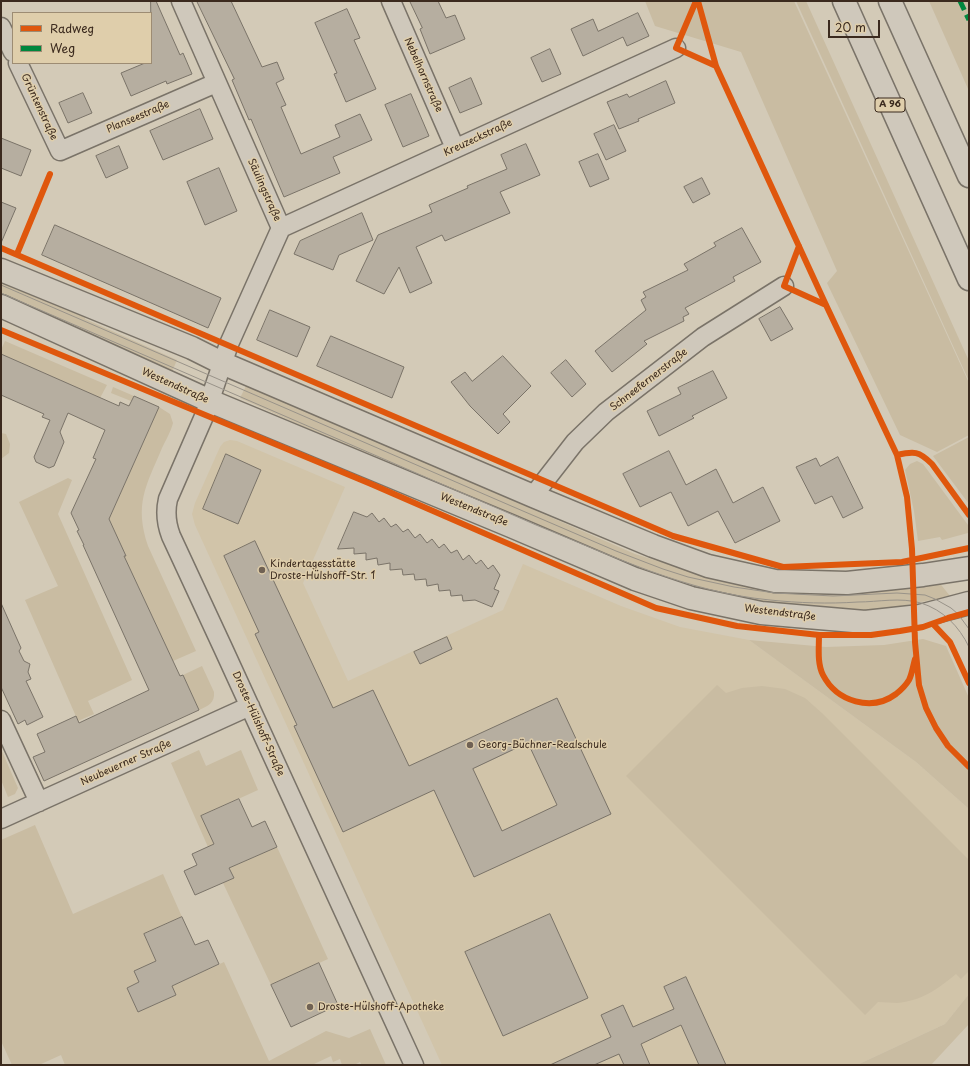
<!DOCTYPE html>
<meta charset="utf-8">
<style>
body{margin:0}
#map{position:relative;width:970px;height:1066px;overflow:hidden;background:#d3cab7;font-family:"Playpen Sans",sans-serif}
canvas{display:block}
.frame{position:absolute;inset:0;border:2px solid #3b2a1e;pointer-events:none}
.legend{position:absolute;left:12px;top:12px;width:140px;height:52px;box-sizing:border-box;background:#dfceab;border:1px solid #9d8c73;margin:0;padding:5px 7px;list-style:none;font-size:12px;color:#3b2a1e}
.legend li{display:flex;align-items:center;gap:8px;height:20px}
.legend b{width:20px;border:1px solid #9d8c73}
.scale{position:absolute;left:828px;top:20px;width:52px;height:18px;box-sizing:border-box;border:2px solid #3b2a1e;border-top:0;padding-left:5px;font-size:12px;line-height:14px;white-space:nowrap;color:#3b2a1e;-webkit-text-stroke:3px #dfceab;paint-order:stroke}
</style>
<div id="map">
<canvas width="970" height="1066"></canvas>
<div class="frame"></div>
<ul class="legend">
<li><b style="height:5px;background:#df570d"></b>Radweg</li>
<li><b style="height:5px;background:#00873e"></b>Weg</li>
</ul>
<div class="scale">20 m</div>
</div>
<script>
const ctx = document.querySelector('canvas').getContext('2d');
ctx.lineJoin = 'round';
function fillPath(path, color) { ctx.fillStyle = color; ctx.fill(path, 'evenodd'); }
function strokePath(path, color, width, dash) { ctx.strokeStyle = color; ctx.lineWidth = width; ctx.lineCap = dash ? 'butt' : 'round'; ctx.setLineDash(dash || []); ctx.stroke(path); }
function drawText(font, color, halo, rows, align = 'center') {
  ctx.font = font + ' "Playpen Sans",sans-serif'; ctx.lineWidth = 3; ctx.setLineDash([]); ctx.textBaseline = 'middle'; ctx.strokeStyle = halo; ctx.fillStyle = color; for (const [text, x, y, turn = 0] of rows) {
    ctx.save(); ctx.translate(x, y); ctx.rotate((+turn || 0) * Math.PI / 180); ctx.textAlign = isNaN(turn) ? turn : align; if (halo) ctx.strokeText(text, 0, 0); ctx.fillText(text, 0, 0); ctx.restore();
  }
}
fillPath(new Path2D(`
 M230,440L237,441L345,487L303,583L348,681L503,610L523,564L621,606L680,627L749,640L916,762L969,809V994L945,1024L857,1065H442L195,525L192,514L195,503L220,447L224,442Z`), '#d1c4a9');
fillPath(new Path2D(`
 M645,1H794L969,383V435L937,452L900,435L827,283L837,271L741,52L655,26Z
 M796,1H806L969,361V381Z
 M929,1H969V91Z
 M1,279L86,316L85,319L177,360L171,374L1,298Z
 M5,341L107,385L100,398L1,354V350Z
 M248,382L288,402L360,434L635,554L703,575L938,581L950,596L887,609L842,611L787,608L693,591L337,445L338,442L240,398Z
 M113,387L134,396L131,401L111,393Z
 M159,407L170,414L173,423C171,431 166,440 162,448C146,486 134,504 148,546L196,651L173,661L124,556L125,555L108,517L111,515Z
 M1,433L6,434L10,444L9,453L1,459Z
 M969,437V504L933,456Z
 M917,461L923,464L968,525V533L942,540L940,537L918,541L914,511L905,470L910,464Z
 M68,478L72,480L58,514L132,680L88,701L94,714L78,721L25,600L58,586L19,502Z
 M923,639L946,646L969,698V809L916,762L749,640L826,647L884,645Z
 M202,666L214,692C215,703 208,706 199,710L183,675Z
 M717,685L726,693L742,688L762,686L785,689L805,698L823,714L969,860V971L961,979L956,974C938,989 921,1001 897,1003C891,1003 885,1002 878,1002L865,1015L626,776Z
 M1,749L18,788L15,794L8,797L1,780Z
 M199,750L206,766L241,750L258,790L201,816L214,844L208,847L171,763Z
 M35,825L73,914L163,874L182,917L144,934L156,961L134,971L142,981L127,988L138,1012L176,995L172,986L224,962L269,1061L326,1031L349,1038L370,1029L386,1065H362L360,1062L354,1065H342L340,1059L333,1062L331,1056L312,1065H65L61,1055L39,1065H12L1,1041V840Z
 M277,847L328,959L271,985L223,883L234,878L229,868Z
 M969,994V1024L931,1065H857L945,1024Z`), '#c9bca2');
const building = new Path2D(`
 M151,1H156L180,55L183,53L192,74L167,84L166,81L131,96L121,73L145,63H151Z
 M197,1H231L262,67L277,62L284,79L276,83L286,105L281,107L301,154L340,137L335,125L360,114L372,140L333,157L340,173L284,197L251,119L249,120L232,80L234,79Z
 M410,1H438L446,18L455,15L465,39L430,54L420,29L422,28Z
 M347,9L360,38L354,40L376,89L346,102L334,74L337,73L315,23Z
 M638,13L649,36L627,46L623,37L583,56L571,29L593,19L598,31Z
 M550,49L561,74L542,82L531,58Z
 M471,78L482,104L460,113L449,88Z
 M666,81L675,103L638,119L639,121L619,129L607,102L627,94L629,97Z
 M83,93L92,113L68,123L59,103Z
 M411,94L429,136L403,147L385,105Z
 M200,109L213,139L163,160L150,131Z
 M614,125L626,151L606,160L594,134Z
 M1,138L31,150L21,176L1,168Z
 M526,144L540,175L500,192L510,213L445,241L442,235L416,247L432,283L410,293L399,267L384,294L356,281L378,235L432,212L429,205L468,188L467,186L507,169L501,155Z
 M119,146L128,168L106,178L96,156Z
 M598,154L609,179L590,187L579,162Z
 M219,168L237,211L205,225L187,182Z
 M702,178L710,194L693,203L684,187Z
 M1,202L16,208L1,243Z
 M362,213L373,240L339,255L333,270L294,254L300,241Z
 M55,225L221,298L208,328L42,255Z
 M742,228L761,262L733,277L735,281L685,308L689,314L683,317L684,321L644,341L647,344L612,372L595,351L646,310L641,300L646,297L643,292L688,270L684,264L716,246L714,243Z
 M780,307L793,329L771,341L759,319Z
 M270,310L310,327L297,357L257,340Z
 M331,336L404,367L392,398L317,366Z
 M1,354L119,406L120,402L129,406L134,396L159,407L109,519L126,556H124L180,676L183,675L199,710L44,781L33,757L45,752L37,734L76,716L79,723L149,690L83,545H84L77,531L79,530L71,513L96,459L93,458L105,430L68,413L60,432L64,442L54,466L49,468L36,462L34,457L50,420L42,417L44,414L1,395Z
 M503,356L531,386L503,414L510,422L498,434L470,406L451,382L465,372L472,381Z
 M566,360L586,384L572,397L551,373Z
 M713,371L727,398L692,416L694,418L659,436L647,411L681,394L678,388Z
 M669,451L686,485L716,469L733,503L763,487L780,521L735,543L718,511L688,526L671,492L640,507L623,474Z
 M226,454L261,470L238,524L203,509Z
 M838,457L863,508L843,518L832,496L815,504L796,467L816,458L820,466Z
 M354,512L367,517L372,513L379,522L384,518L391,527L396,524L403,532L408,529L415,538L420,534L427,543L432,539L439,548L444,544L451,553L457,550L463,560L469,555L476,564L481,560L488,569L493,565L500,575L494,589L499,591L492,607L475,600L463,601L462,595L451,596L450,590L439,591L438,584L427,586L426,579L415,580L414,574L403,575L402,569L390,570V563L378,565L377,558L366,560V553L354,554V548L338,549Z
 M255,541L333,708L373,690L409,766L557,698L611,814L474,877L434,790L343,832L294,726L297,725L255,634L259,632L224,556ZM528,743L557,805L502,831L473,769Z
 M1,603L21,648L19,651L24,661L30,664L28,672L31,679L26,681L43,717L27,725L25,720L18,724L1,687Z
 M447,637L452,649L420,664L414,652Z
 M239,799L252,827L265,821L277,847L229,868L234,878L195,895L184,871L197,865L192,854L214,844L201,816Z
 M550,914L588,998L503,1036L465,952Z
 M182,917L195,945L208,940L219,964L172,986L176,995L138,1012L127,988L139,982L134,971L156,961L144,934Z
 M319,963L338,1005L291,1027L271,985Z
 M686,977L726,1065H699L681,1025L641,1044L650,1065H624L619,1054L594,1065H550L611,1037L601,1015L623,1005L633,1027L674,1009L664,987Z`);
fillPath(building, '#b6aea0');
strokePath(building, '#7a7368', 1);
const minor = new Path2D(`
 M181,1L281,228L229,344L205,414L168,499C165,512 166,523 171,536L223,648L414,1065
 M391,1L455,148
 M1,27L13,52
 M18,63L60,151L216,83
 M281,228L676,48
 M533,496L575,442L606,412L703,337L784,286
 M1,720L39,802
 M1,819L250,706`);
const major = new Path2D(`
 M1,270L192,348L222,363L533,496L653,546L708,566L775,581L847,583L923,575L969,568
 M1,306L210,401L511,526L635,579L691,598L761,613L865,622L920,616L969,603`);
const highway = new Path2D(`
 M844,1L969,279
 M890,1L969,176`);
strokePath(minor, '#7a7368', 21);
strokePath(major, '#7a7368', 25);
strokePath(highway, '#7a7368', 25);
strokePath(minor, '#cfc8bb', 18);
strokePath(major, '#cfc8bb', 22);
strokePath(highway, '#cfc8bb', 22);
strokePath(new Path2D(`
 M1,285L509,505L616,551L663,569L688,577L734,587L775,593L833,596L897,593L925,595L935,599L951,608L958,614L969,629
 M1,293L536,525C613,556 686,592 770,600C799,603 828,604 858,602C878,602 900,597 921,603C943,610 959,626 969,647`), '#999389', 1);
strokePath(new Path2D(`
 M960,1L969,20`), '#00873e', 5, [10, 5]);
strokePath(new Path2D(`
 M696,1L676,48L716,66
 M698,1L716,66L826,305L897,455L907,497L912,549L915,642L919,685L926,708L936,728L948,746L969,767
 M799,246L784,286L826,305
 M1,248L673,536L783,567L902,562L969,548
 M17,254L50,174
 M1,330L371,484L656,608L737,626L819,635H871L900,631L923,627L948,618L969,612
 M897,455C914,451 919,451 932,464L969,515
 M933,624L950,642L969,683
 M819,635C819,648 817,663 823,675C837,702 872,712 896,694C901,690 906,685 909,680C912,674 913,666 915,659`), '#df570d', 6);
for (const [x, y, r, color] of [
 [262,570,4,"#706254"],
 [470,745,4,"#706254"],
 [310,1007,4,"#706254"]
]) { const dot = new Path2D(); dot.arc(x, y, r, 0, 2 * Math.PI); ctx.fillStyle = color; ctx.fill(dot); strokePath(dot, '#dfceab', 1.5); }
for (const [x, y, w] of [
 [890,105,30]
]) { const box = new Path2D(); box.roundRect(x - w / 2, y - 7, w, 14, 3); ctx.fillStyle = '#dfceab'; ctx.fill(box); strokePath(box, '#3b2a1e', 1); }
drawText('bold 9px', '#3b2a1e', null, [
 ["A 96",890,105]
]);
drawText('10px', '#3b2a1e', '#dfceab', [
 ["Nebelhornstraße",423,75,66],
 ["Grüntenstraße",39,107,65],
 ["Planseestraße",138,117,-23],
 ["Kreuzeckstraße",478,138,-25],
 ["Säulingstraße",264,190,66],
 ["Schneefernerstraße",649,380,-38],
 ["Westendstraße",175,386,24],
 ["Westendstraße",474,510,22],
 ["Westendstraße",780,613,7],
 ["Droste-Hülshoff-Straße",258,724,66],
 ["Neubeuerner Straße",126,763,-24]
]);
drawText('10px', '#3b2a1e', '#dfceab', [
 ["Kindertagesstätte",270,564],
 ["Droste-Hülshoff-Str. 1",270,576],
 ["Georg-Büchner-Realschule",478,745],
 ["Droste-Hülshoff-Apotheke",318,1007]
], 'left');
</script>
